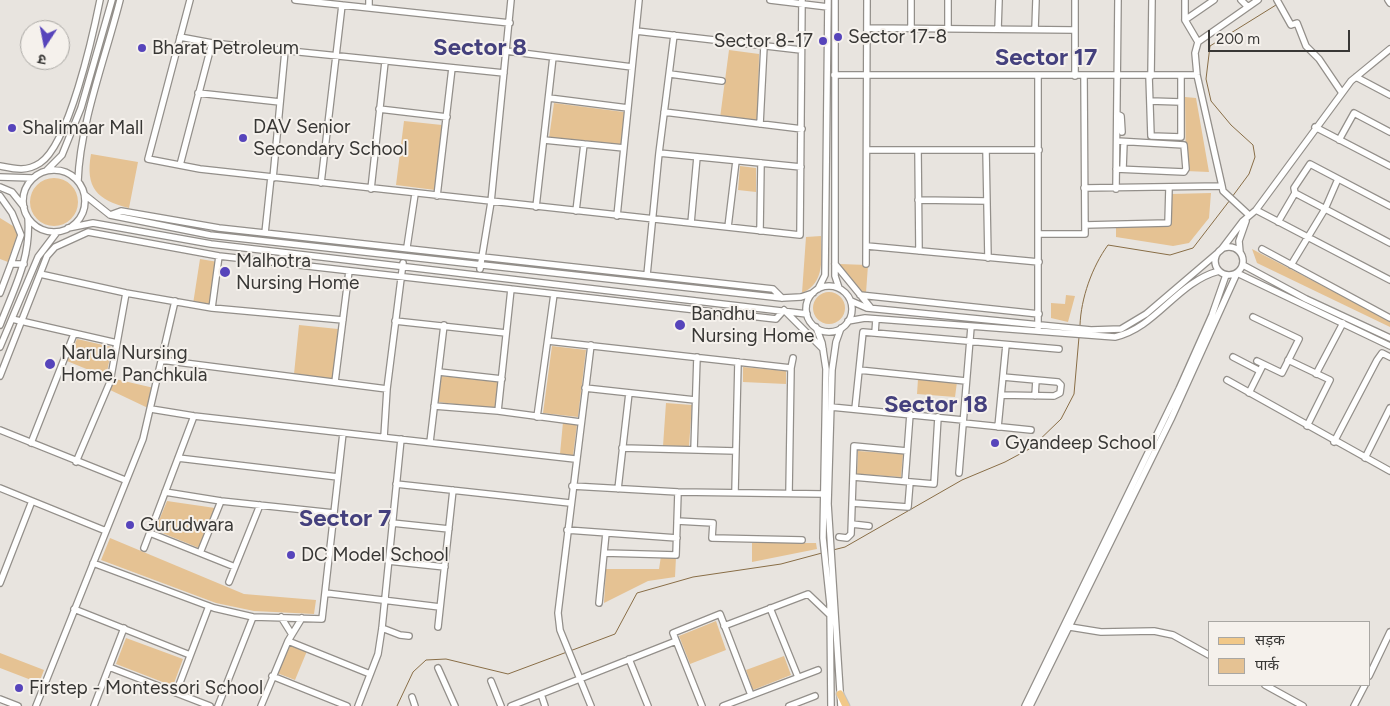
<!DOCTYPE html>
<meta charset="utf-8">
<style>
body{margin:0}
#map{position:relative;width:1390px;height:706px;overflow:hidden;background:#e8e4df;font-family:Figtree,"Noto Sans Devanagari",sans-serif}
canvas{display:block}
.legend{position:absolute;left:1208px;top:621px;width:162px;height:65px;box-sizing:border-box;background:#f5f1ec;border:1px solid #a9a7a3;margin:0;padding:6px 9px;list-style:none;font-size:15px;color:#383735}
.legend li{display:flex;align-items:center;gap:10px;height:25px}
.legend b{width:25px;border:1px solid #a9a7a3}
.north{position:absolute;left:20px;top:20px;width:50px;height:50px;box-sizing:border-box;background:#f5f1ec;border:1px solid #a9a7a3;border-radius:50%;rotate:191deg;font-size:14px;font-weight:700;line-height:20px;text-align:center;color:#383735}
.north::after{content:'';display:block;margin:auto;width:18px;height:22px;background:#5644bb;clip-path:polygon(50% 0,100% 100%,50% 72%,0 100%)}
.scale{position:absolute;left:1208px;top:30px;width:142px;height:22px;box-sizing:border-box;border:2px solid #383735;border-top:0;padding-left:6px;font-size:15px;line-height:18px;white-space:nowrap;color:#383735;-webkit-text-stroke:4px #f5f1ec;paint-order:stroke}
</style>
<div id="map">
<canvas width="1390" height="706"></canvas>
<ul class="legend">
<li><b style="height:6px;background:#f1c888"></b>सड़क</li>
<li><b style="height:14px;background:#e5c293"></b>पार्क</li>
</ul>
<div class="north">उ</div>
<div class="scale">200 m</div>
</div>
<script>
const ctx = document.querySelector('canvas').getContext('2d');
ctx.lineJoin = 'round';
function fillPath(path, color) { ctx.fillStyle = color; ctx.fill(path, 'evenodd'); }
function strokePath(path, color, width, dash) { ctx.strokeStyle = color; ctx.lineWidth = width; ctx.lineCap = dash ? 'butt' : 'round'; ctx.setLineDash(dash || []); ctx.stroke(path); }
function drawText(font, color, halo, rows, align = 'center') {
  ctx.font = font + ' Figtree,sans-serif'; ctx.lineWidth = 4; ctx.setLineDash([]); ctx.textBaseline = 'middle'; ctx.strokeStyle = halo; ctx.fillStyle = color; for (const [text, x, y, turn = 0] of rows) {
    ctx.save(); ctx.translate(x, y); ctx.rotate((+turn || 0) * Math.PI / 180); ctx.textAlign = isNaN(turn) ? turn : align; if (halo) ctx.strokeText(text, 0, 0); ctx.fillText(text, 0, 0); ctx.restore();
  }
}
fillPath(new Path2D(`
 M729,50L759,54L758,122L720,118Z
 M1185,97L1196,98L1209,172L1186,171Z
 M554,103L624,112L621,146L549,138Z
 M404,121L442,125L435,190L396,185Z
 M91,154L138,162L129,208C97,200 85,188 91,154Z
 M740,166L756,168V192L738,190Z
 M30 202a24 24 0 1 1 48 0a24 24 0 1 1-48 0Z
 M1211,193L1209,218L1189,243L1173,246L1116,237V226L1170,225L1171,194Z
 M0,218L13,226L18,233L8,262L0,259Z
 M821,236C821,257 826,283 802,293L806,237Z
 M1252,249L1390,321V327L1257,263Z
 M200,259L218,262L211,307L193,304Z
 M839,264L868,265L866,293L861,292Z
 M813 308a16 16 0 1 1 32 0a16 16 0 1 1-32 0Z
 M1066,295L1075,296L1068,322L1051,318V303L1065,304Z
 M299,325L338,329L333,379L294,374Z
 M77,339L112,347L106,377L67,361Z
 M552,346L586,350L578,417L543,413Z
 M743,367L786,371V384L743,382Z
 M441,376L499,382L496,409L438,402Z
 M111,378L154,388L148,408L108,389Z
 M918,379L957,382L955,397L917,394Z
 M666,403L692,405L689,446H663Z
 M563,422L577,424L573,456L560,454Z
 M858,451L903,454L901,477L857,474Z
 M167,501L215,508L199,548L155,530Z
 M110,538L244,594L316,600L314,614L254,611L216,603L101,560Z
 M752,543H816L817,549L752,562Z
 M661,556L676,557L675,577L648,581L604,603L606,569H659Z
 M716,621L726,650L690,664L679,636Z
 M126,638L183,659L173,686L116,664Z
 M289,643L307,651L295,680L277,673Z
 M0,653L44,670L39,683L0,668Z
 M784,656L791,675L753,690L746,670Z`), '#e5c293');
strokePath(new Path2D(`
 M1232,197L1249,174L1255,157L1253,145L1231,125L1211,101L1206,79L1210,46L1276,5
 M1080,325C1081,298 1092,267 1108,245L1170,255L1193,248L1230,200
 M833,550L845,547L962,480L1005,462L1031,448L1061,419L1074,394L1079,337
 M570,651L615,634L637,593L693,577L781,564L822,553
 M397,706L413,672L426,660L446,659L508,674L567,652`), '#886d46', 1);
const minor = new Path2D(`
 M190,0L148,159L200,169L800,235L802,0
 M295,0L510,23
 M770,0L828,7
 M835,0V276L839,288
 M911,0V29
 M948,0V29
 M1075,0V76
 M1241,0L1248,7
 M1277,0L1291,25L1297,23L1306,46L1319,59L1342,93
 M1388,0L1390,3
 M369,8V0
 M1185,20V0
 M867,28L1074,30
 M998,29L999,0
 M1035,29L1036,0
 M636,31L801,50
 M180,37L212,43L504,73
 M1198,42L1185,20L1214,0
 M506,51L632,67
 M670,74L722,81
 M834,75H1197
 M1149,76L1151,136L1181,137V76
 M1151,76L1152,0
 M1356,77L1390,95
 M198,93L280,102
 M549,98L628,108
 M1150,101L1181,102
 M379,109L447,117
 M664,112L802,129
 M1117,114L1121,116L1122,132
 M760,124L764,46
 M1315,127L1390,166
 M544,140L624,148
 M1339,140L1354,113L1390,132
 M867,150H1039
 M918,150L919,251
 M986,150L988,258
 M659,153L801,167
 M180,165L212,43
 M0,166C15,169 26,172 40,163C69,144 93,35 100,0
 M1116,169L1184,172L1186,169L1184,145L1117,141
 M1123,169L1124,142
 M47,170L62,155L81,108L112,0
 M23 201a31 31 0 1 1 62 0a31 31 0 1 1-62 0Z
 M0,177L32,178
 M273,178L285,51
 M78,181C80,123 106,56 120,0
 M321,183L342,5
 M0,187L12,192L24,207
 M1084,188L1222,186
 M371,189L385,62
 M1116,189L1118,0
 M1295,193L1390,243
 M85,195L110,215L210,235L782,298L801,297L813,293
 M0,196L12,213L21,235L11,264
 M437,196L452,68
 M918,200L987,201
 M536,207L553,57
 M1256,210L1390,280
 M576,211L584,144
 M110,215L121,211L219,228L773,289L782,298
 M1249,215L1223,191L1222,186L1197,75L1195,53L1198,42L1258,0
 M617,216L639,0
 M1278,222L1295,193L1294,188L1310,164L1390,206
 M691,223L697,157
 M1085,225L1168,223L1169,188
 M728,227L736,161
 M68,228L93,223L211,244L807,314
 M760,231L761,163
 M265,233L271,177
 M1039,234H1085L1084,76
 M867,246L1039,262
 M1215 261a14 14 0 1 1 28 0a14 14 0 1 1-28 0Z
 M407,247L415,194
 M1262,249L1390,318
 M1240,252L1239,241L1246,221
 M835,264L871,308
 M866,264L867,0
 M1243,265L1306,299L1390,338
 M1291,265L1325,209L1338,179
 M480,269L491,202L511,0
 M40,274L126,293L212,308L343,320
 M647,275L659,153L674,35
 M806 309a23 23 0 1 1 46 0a23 23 0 1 1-46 0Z
 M818,289L825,275L828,0
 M0,293L11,264H24
 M860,295L1039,314
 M851,301L867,308L1091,330L1121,329L1146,314L1221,250L1243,221L1256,210L1351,81L1390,49
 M212,308L219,256
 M784,310L823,349
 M1253,317L1299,339L1282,373L1257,361
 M12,319L117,343
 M395,321L506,333
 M848,321L865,318L1115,337C1156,328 1177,282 1219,271
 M0,325C14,288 31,259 28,218
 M816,327L822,343L826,369L823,538L830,604L831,706
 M1038,329V76
 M875,333L876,319
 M548,341L791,368
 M591,345L558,613L560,630L591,706
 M0,347L38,257L57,232
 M1233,357L1260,371
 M161,360L387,389
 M1288,360L1330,380L1307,426
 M859,370L966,381
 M439,372L502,379
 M1316,374L1343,323
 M0,376L47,256L55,247L88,232L219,256L776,319L784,310
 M1227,380L1390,471
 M335,382L349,271
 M585,388L695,400
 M1249,393L1263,365
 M1001,395L1054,396L1060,393L1061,385L1058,382L1003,377
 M1035,396L1036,380
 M434,406L498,411L580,422
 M831,407L963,420
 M151,409L194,416L575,459
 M855,409L863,332L1059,349
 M498,411L511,289
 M537,417L554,294
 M963,423L1031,430
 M998,427L1006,345
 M0,430L125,480
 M384,437L387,389L403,263
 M430,442L444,325
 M1334,442L1377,360L1382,353L1390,357
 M31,443L74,334
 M622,448L736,451
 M694,450L697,357
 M178,458L338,477
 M1365,458L1390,408
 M76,462L110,382L126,293
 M959,473L971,327
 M853,477L934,484L938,417
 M905,481L910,414
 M396,484L570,503
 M572,486L678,492L823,494
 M0,488L106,531
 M618,489L629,393
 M165,492L221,501L334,513
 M735,492L738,362
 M789,493L791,368L793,358
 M852,503L908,507L910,482
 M677,521L713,523L712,538L802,540
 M392,523L449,529
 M852,524L869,526
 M567,530L677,538
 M150,533L235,567
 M839,537L847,538L851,534L854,446L907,451
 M144,548L194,416
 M200,553L221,501
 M604,553L676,555L678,492
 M388,561L445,567
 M93,563L214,608L253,617L322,619L343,433
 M229,582L260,505
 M0,583L32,501
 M325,593L440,607
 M599,603L606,533
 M770,608L798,677
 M74,609L190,655
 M281,617L291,633
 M724,626L808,594L830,615
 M438,627L453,490
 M1070,627L1101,632L1154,631L1173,635L1209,655
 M382,628L400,635L409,636
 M288,641L370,674
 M629,659L648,706
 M109,667L210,706
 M438,668L455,706
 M272,676L347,706
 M1369,676L1390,632
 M491,681L501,706
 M1265,685L1303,706
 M176,693L209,606
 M541,694L545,706
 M412,697L415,706
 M0,699L18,706
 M36,706L143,439L175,301
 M94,706L124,628
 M218,706L253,617
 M261,706L288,641L302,618
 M358,706L378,654L382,628L401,439
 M511,706L676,641
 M702,706L673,633L720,614L751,695
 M723,706L818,670
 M789,706L815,696
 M841,706L828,504L832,370L836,342L841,328
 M1025,706L1179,389L1212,315L1226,275
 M1030,706L1171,419L1237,273L1390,346
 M1354,706L1365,685`);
const major = new Path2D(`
 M840,694L846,706`);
strokePath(minor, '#938f8a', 8);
strokePath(major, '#c3c3c2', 9);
strokePath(minor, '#fff', 5.5);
strokePath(major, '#f1c888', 7);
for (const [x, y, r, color] of [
 [838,37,5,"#5644bb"],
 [823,41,5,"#5644bb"],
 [142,48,5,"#5644bb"],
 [12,128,5,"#5644bb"],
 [243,138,5,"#5644bb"],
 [225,272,6,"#5644bb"],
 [680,325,6,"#5644bb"],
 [50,364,6,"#5644bb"],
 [995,443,5,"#5644bb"],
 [130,525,5,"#5644bb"],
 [291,555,5,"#5644bb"],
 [19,688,5,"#5644bb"]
]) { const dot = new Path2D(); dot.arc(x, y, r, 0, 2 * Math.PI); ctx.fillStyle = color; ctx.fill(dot); strokePath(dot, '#f5f1ec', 2); }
drawText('19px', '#383735', '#f5f1ec', [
 ["Sector 17-8",848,37],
 ["Sector 8-17",813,41,"right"],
 ["Bharat Petroleum",152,48],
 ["DAV Senior",253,127],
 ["Secondary School",253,149],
 ["Shalimaar Mall",22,128],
 ["Malhotra",236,261],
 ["Nursing Home",236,283],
 ["Bandhu",691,314],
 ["Nursing Home",691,336],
 ["Narula Nursing",61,353],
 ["Home, Panchkula",61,375],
 ["Gyandeep School",1005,443],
 ["Gurudwara",140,525],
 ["DC Model School",301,555],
 ["Firstep - Montessori School",29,688]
], 'left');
drawText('bold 24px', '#44407d', '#f5f1ec', [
 ["Sector 8",480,48],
 ["Sector 17",1046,58],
 ["Sector 18",936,405],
 ["Sector 7",345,519]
]);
</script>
